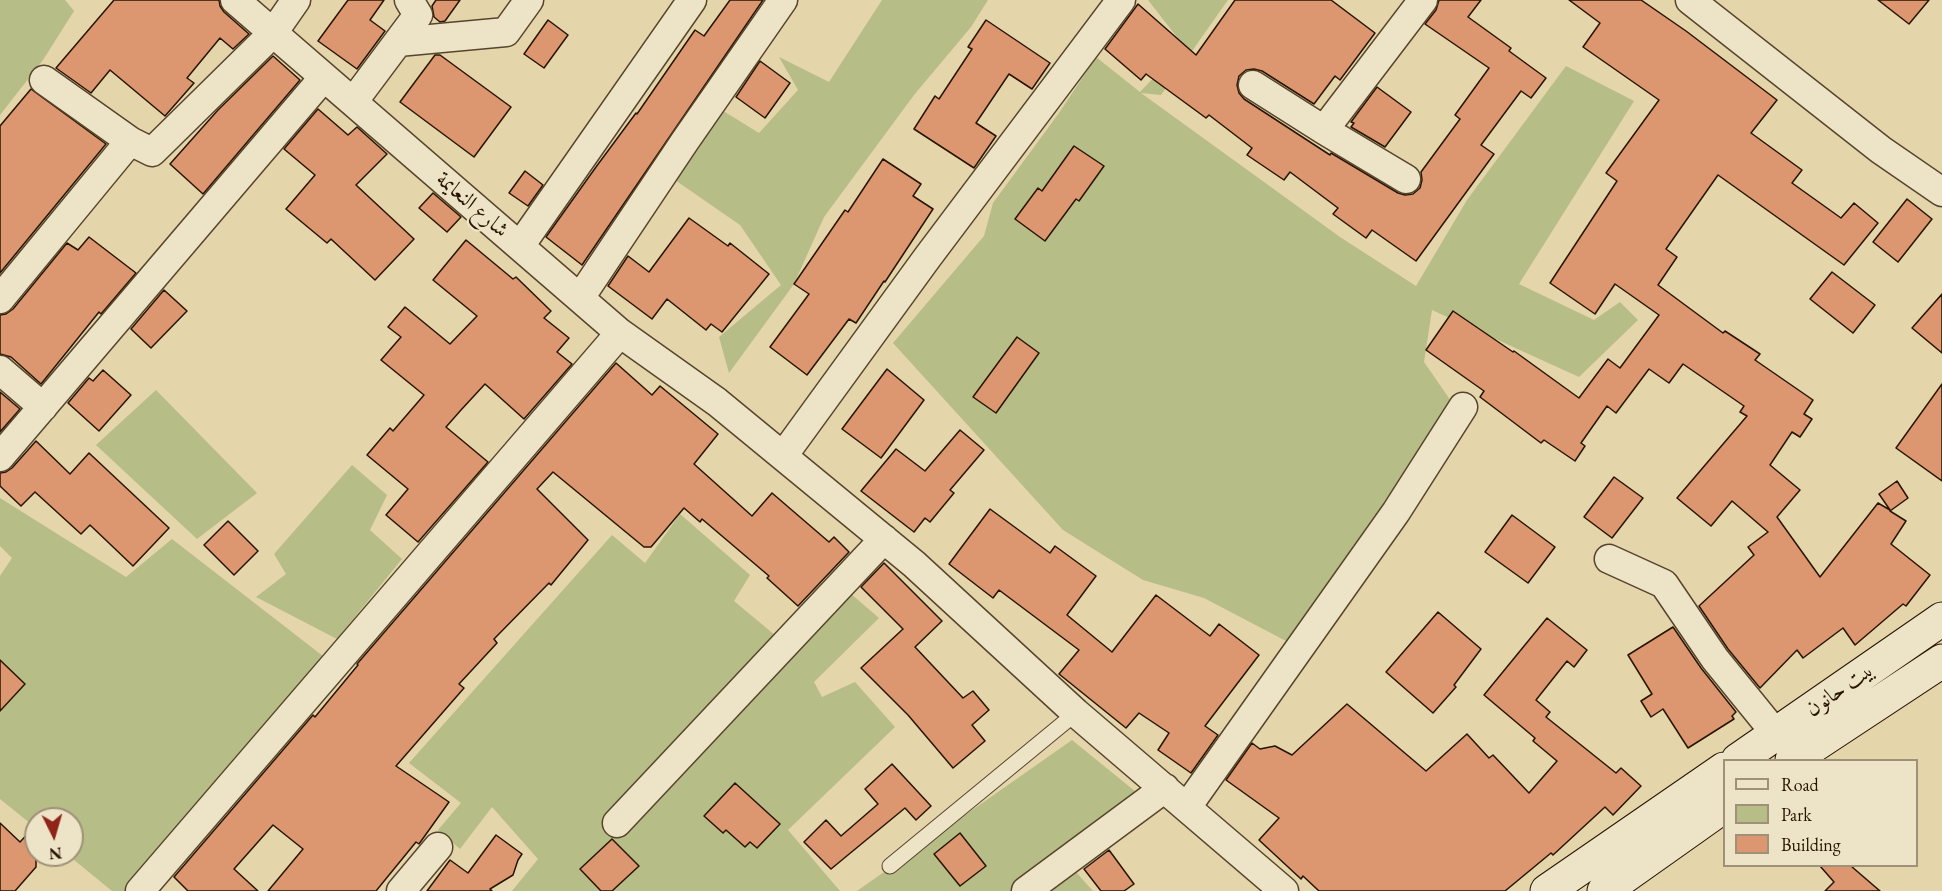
<!DOCTYPE html>
<meta charset="utf-8">
<style>
body{margin:0}
#map{position:relative;width:1942px;height:891px;overflow:hidden;background:#e4d5ab;font-family:"EB Garamond",serif}
canvas{display:block}
.legend{position:absolute;left:1723px;top:759px;width:195px;height:108px;box-sizing:border-box;background:#ede4c8;border:2px solid #9e9178;margin:0;padding:8px 10px;list-style:none;font-size:18px;color:#281500}
.legend li{display:flex;align-items:center;gap:12px;height:30px}
.legend b{width:30px;border:2px solid #9e9178}
.north{position:absolute;left:24px;top:807px;width:60px;height:60px;box-sizing:border-box;background:#ede4c8;border:2px solid #9e9178;border-radius:50%;rotate:175deg;font-size:16px;font-weight:700;line-height:24px;text-align:center;color:#281500}
.north::after{content:'';display:block;margin:auto;width:21px;height:27px;background:#8f2418;clip-path:polygon(50% 0,100% 100%,50% 72%,0 100%)}
</style>
<div id="map">
<canvas width="1942" height="891"></canvas>
<ul class="legend">
<li><b style="height:8px;background:#ede4c8"></b>Road</li>
<li><b style="height:16px;background:#b6bd87"></b>Park</li>
<li><b style="height:16px;background:#dc9670"></b>Building</li>
</ul>
<div class="north">N</div>
</div>
<script>
const ctx = document.querySelector('canvas').getContext('2d');
ctx.lineJoin = 'round';
function fillPath(path, color) { ctx.fillStyle = color; ctx.fill(path, 'evenodd'); }
function strokePath(path, color, width, dash) { ctx.strokeStyle = color; ctx.lineWidth = width; ctx.lineCap = dash ? 'butt' : 'round'; ctx.setLineDash(dash || []); ctx.stroke(path); }
function drawText(font, color, halo, rows, align = 'center') {
  ctx.font = font + ' "EB Garamond",Amiri,serif'; ctx.lineWidth = 4.5; ctx.setLineDash([]); ctx.textBaseline = 'middle'; ctx.strokeStyle = halo; ctx.fillStyle = color; for (const [text, x, y, turn = 0] of rows) {
    ctx.save(); ctx.translate(x, y); ctx.rotate((+turn || 0) * Math.PI / 180); ctx.textAlign = isNaN(turn) ? turn : align; if (halo) ctx.strokeText(text, 0, 0); ctx.fillText(text, 0, 0); ctx.restore();
  }
}
fillPath(new Path2D(`
 M0,0H65L74,11L43,60L0,115Z
 M882,0H988L971,27L914,95L824,217L794,284L729,373L719,337L781,285L740,225L675,180L720,109L759,133L798,90L779,57L829,82Z
 M1148,0H1228L1161,95L1141,93L1340,237L1416,286L1467,200L1566,66L1634,101L1519,284L1594,320L1620,302L1638,320L1579,377L1432,310L1424,362L1453,404L1286,641L1204,598L1143,580L1063,530L893,343L984,236L993,203L1059,113L1096,57L1140,92L1184,46Z
 M156,390L257,493L197,539L96,445Z
 M352,465L387,495L370,530L402,559L337,639L256,597L286,574L274,554Z
 M0,498L126,577L172,539L328,660L127,891H112L68,855H72V819H36V828L0,799V576L12,558L0,546Z
 M680,514L750,575L734,601L776,636L836,581L879,618L814,682L822,697L855,682L895,727L788,830L840,891H512L538,859L492,807L460,849L438,830L461,803L409,763L612,535L645,563Z
 M1072,740L1136,792L1058,852L1093,891H857Z`), '#b6bd87');
const building = new Path2D(`
 M114,0H219L220,6L224,12L249,34L233,49L220,38L187,78L194,83L165,116L110,70L91,93L56,68Z
 M348,0H384L370,20L385,31L357,69L318,41Z
 M436,0H460L445,21L440,22L434,17L432,6Z
 M730,0H763L582,265L546,237L596,167L636,113L637,114L695,30L704,36Z
 M1235,0H1331L1375,33L1340,80L1335,76L1314,104L1262,71L1254,69L1246,70L1239,76L1237,85L1239,93L1244,99L1330,155L1331,153L1398,193L1405,195L1413,194L1420,188L1422,180L1421,172L1460,119L1455,115L1489,68L1425,24L1436,10L1439,0H1481L1468,17L1511,48L1509,51L1546,78L1531,98L1521,91L1481,145L1494,154L1416,261L1372,230L1366,238L1333,214L1338,208L1290,172L1284,180L1247,155L1252,148L1209,115L1206,118L1146,74L1141,80L1105,49L1138,4L1196,55Z
 M1569,0H1641L1686,31L1777,100L1751,133L1802,170L1792,183L1841,218L1854,203L1878,223L1844,265L1718,175L1666,249L1677,257L1658,285L1723,333L1725,331L1760,354L1755,360L1813,400L1804,414L1812,419L1800,437L1792,432L1770,465L1800,490L1777,517L1820,577L1878,503L1890,510L1879,494L1897,481L1908,498L1890,511L1906,521L1891,544L1930,575L1906,606L1903,604L1855,645L1843,628L1803,658L1797,650L1760,688L1728,649L1699,606L1754,555L1748,547L1768,532L1732,501L1711,526L1677,498L1747,416L1740,412L1744,406L1683,364L1669,383L1649,369L1616,413L1607,406L1581,443L1585,446L1575,461L1544,440L1541,443L1480,397L1484,391L1426,350L1453,311L1513,352L1514,351L1579,398L1608,359L1620,368L1659,315L1615,284L1595,314L1550,283L1617,181L1606,173L1659,100L1583,47L1600,23Z
 M1878,0H1929L1909,24Z
 M548,20L568,35L544,68L524,54Z
 M986,20L1050,63L1032,89L1009,74L976,123L996,136L974,168L914,129L935,96L939,99L972,49L968,47Z
 M435,55H440L511,107L474,157L400,102Z
 M273,56L300,80L203,194L170,164L218,110Z
 M760,61L790,83L765,118L736,97Z
 M1377,87L1411,112L1385,147L1351,127L1354,123L1351,122Z
 M31,89L106,144L0,273V126Z
 M318,109L348,135L357,127L387,154L356,185L414,239L375,280L331,239L327,243L286,209L315,175L284,149Z
 M1074,146L1104,166L1079,201L1076,199L1045,241L1015,219L1038,188L1042,191Z
 M883,159L921,184L913,196L933,209L885,282L884,281L856,323L849,319L807,375L770,347L809,294L794,284L845,210L848,212Z
 M525,171L543,185L528,206L509,193Z
 M433,193L461,217L447,232L419,208Z
 M1907,199L1932,219L1898,262L1873,242Z
 M689,218L728,246L730,243L769,274L722,332L711,324L706,330L667,299L652,319L608,286L628,256L649,272Z
 M89,237L136,273L101,314L99,312L41,384L11,357L0,354V315L6,314L13,309L67,243L78,250Z
 M466,240L513,279L516,277L551,311L544,318L569,338L557,352L572,364L524,419L485,384L461,410L446,427L488,462L418,542L386,515L408,489L367,455L390,428L393,431L424,395L381,360L401,337L388,327L405,307L450,344L477,316L433,280Z
 M1832,272L1875,305L1853,333L1810,299Z
 M164,290L187,311L151,348L131,329Z
 M1942,294V353L1912,328Z
 M1017,337L1039,353L996,413L973,397Z
 M616,363L652,395L660,386L718,434L694,464L752,516L772,493L829,542L834,537L849,552L798,606L767,578L769,576L702,519L700,522L684,508L651,547H644L553,472L537,489L588,540L551,585L549,583L494,639L497,643L459,684L464,688L396,766L449,802L419,844L416,842L376,891H268L303,849L273,825L234,869L258,891H188L174,877L313,715L315,717L358,665L357,664Z
 M887,369L924,400L881,458L842,429Z
 M103,370L131,395L99,431L68,403L89,378L93,381Z
 M1942,384V481L1896,448Z
 M0,392L20,409L0,432Z
 M960,430L984,450L950,490L954,493L930,522L925,518L914,532L861,491L896,449L925,471Z
 M36,441L70,474L89,453L169,528L133,566L90,525L81,534L35,492L21,506L0,486V473L6,472L12,468Z
 M1614,477L1643,498L1612,538L1584,517Z
 M990,509L1050,553L1055,546L1096,576L1067,615L1112,652L1156,595L1210,636L1219,624L1259,655L1205,726L1218,735L1191,773L1158,750L1169,733L1139,713L1126,728L1059,674L1079,650L999,590L993,598L949,564Z
 M1512,515L1555,547L1528,583L1485,552Z
 M228,521L258,551L234,575L204,545Z
 M884,563L942,621L915,647L963,698L973,691L989,710L972,725L985,741L953,768L908,715L861,668L903,629L861,587Z
 M1438,612L1481,649L1454,685L1456,687L1433,713L1386,672Z
 M1547,618L1587,650L1574,667L1567,661L1536,700L1550,712L1546,717L1616,773L1621,768L1641,786L1613,815L1605,807L1553,855L1551,853L1505,891H1319L1303,876L1301,879L1259,840L1279,818L1226,780L1252,743L1260,749L1275,746L1292,755L1347,704L1426,771L1467,734L1489,758L1493,755L1529,793L1557,761L1533,741L1535,738L1484,695Z
 M1673,627L1701,668L1736,712L1732,716L1734,719L1688,748L1663,709L1651,717L1641,701L1652,694L1628,655Z
 M0,660L25,684L0,711Z
 M892,764L931,806L916,820L905,808L831,869L804,842L826,820L841,836L878,804L865,789Z
 M735,783L780,824L757,848L750,842L745,847L726,830L723,833L704,816Z
 M0,823L20,842L36,825V867L15,891H0Z
 M960,833L986,866L960,886L934,854Z
 M496,835L522,854L518,860L513,875L490,889L492,891H427L450,860L468,873Z
 M612,839L639,866L612,891H601L580,869Z
 M1109,850L1134,884L1124,891H1101L1084,869Z
 M1820,866H1851L1880,891H1825L1834,882Z`);
fillPath(building, '#dc9670');
strokePath(building, '#281500', 1.5);
const service = new Path2D(`
 M890,866L1076,713`);
const minor = new Path2D(`
 M235,0L620,333L717,402L914,564L1076,713L1284,891
 M1690,0L1881,150L1942,192
 M398,42L506,32L529,0
 M44,80L130,141
 M1253,85L1324,130
 M353,102L418,15L409,0
 M1406,179L1324,130L1423,0
 M520,246L692,0
 M580,298L685,141L783,0
 M0,299L130,141L152,152L273,33L296,0
 M0,370L43,407
 M783,456L927,258L1121,0
 M0,457L324,77
 M1609,559L1664,584L1715,659L1776,734
 M1187,807L1396,512L1463,407
 M617,823L884,539
 M140,891L620,333
 M401,891L438,847
 M1026,891L1165,788`);
const secondary = new Path2D(`
 M1738,760L1942,619
 M1792,760L1942,661
 M1547,891L1724,769
 M1604,891L1724,806`);
strokePath(service, '#57452b', 17);
strokePath(minor, '#57452b', 31);
strokePath(secondary, '#281500', 35);
strokePath(service, '#ede4c8', 15);
strokePath(minor, '#ede4c8', 28);
strokePath(secondary, '#ede4c8', 33);
drawText('22px', '#281500', '#ede4c8', [
 ["شارع النعايمة",472,205,41],
 ["بيت حانون",1840,690,-35]
]);
</script>
